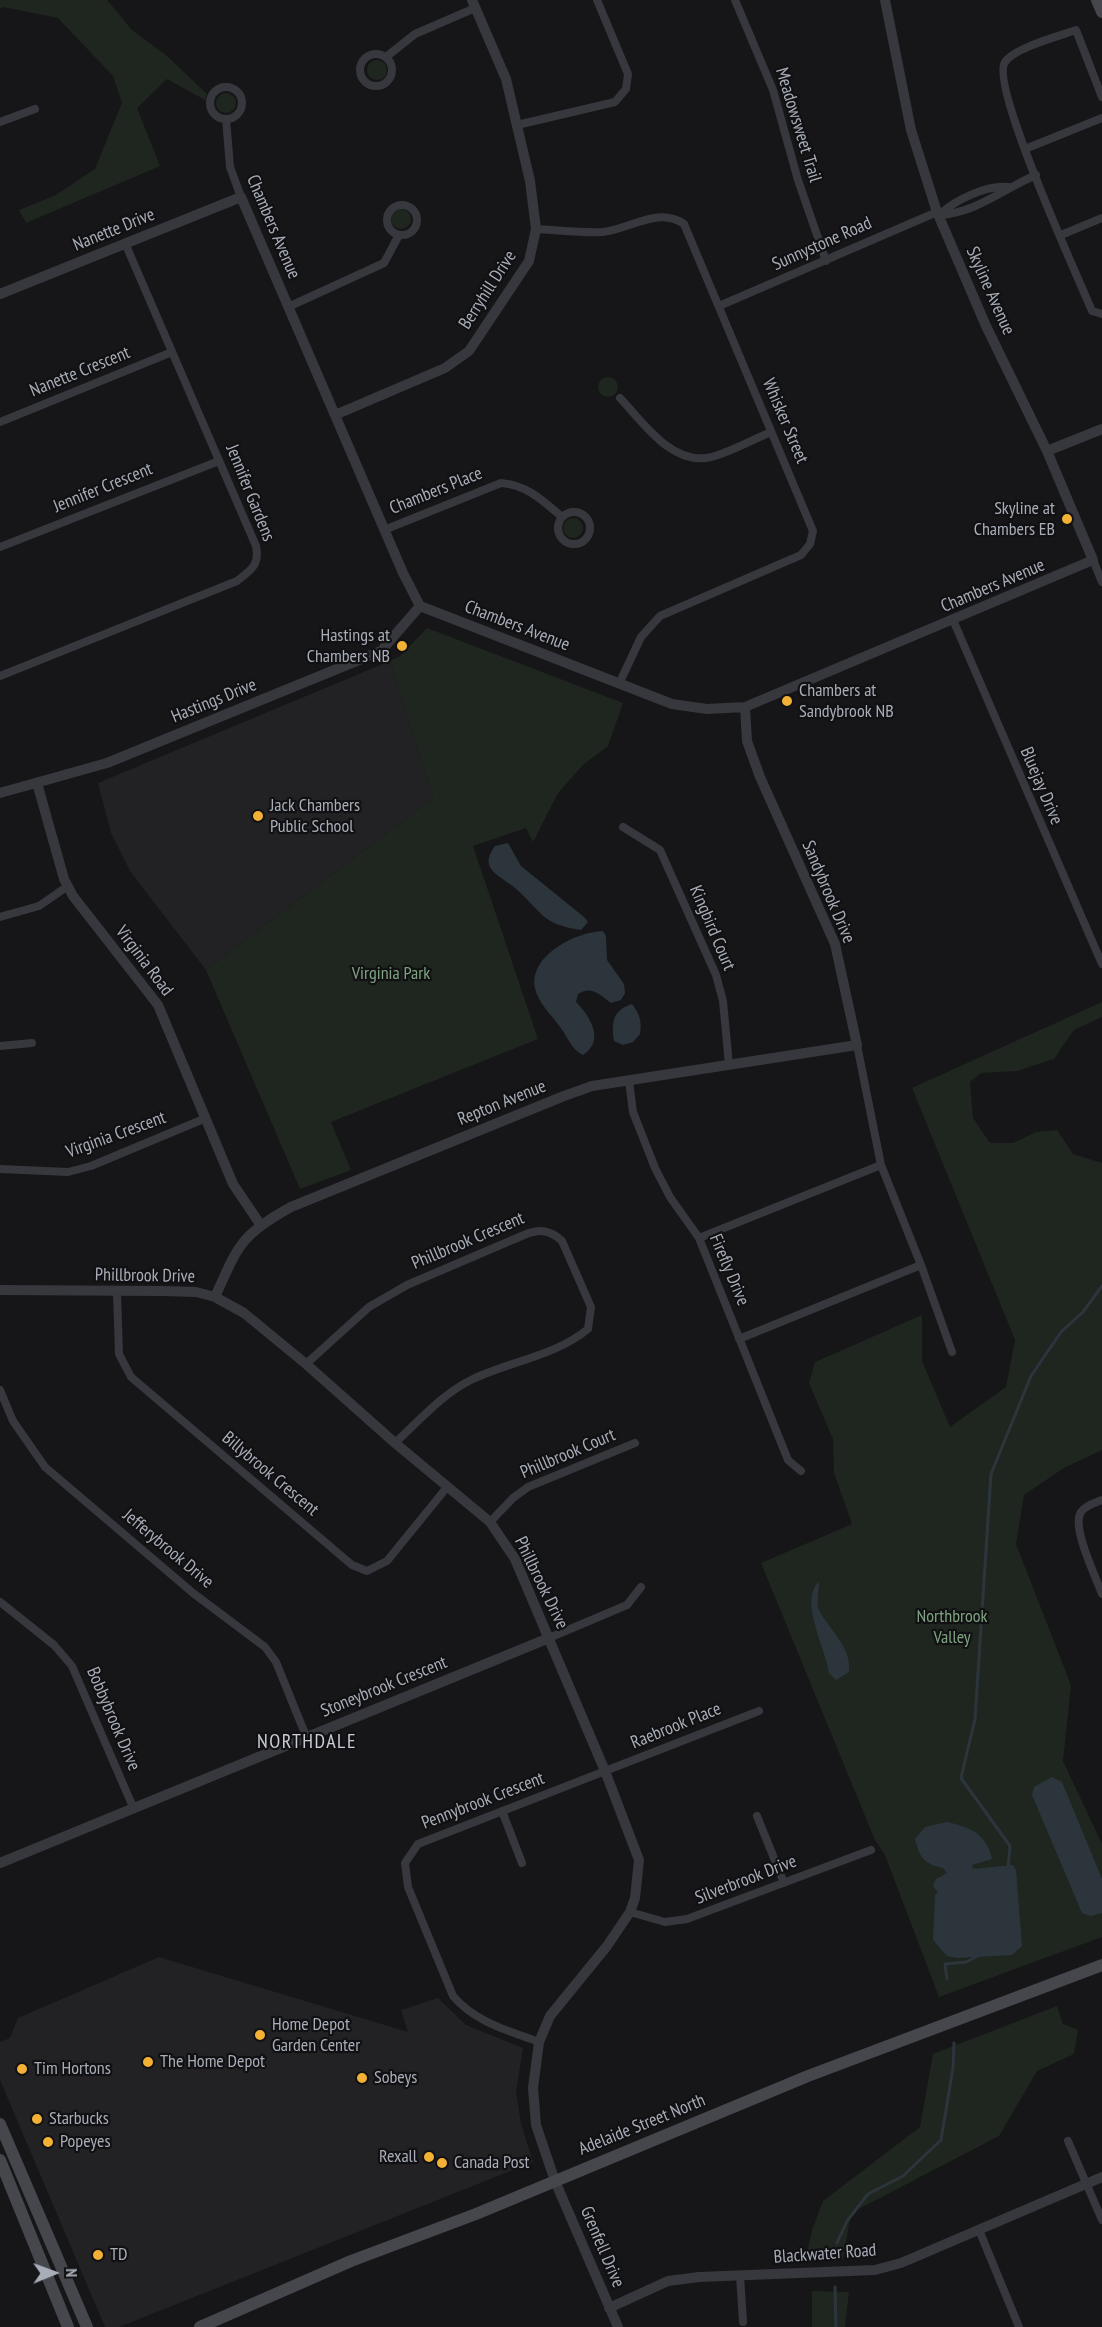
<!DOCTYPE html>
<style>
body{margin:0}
#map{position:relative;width:1102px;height:2327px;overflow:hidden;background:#161618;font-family:"PT Sans Narrow",sans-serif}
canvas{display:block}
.north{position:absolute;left:24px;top:2243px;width:60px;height:60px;-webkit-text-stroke:4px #111113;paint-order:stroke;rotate:89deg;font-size:16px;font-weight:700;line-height:24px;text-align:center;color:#a8adb8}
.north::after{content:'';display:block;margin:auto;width:21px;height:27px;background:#a8adb8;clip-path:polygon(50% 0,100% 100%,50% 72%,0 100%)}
</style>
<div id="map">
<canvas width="1102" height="2327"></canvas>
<div class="north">N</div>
</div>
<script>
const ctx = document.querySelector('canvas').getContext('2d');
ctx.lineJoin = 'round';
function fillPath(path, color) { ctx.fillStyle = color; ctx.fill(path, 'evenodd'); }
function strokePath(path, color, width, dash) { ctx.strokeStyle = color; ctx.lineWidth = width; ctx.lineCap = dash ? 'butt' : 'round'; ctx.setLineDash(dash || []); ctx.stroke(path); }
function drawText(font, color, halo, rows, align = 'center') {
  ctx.font = font + ' "PT Sans Narrow",sans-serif'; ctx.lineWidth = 4.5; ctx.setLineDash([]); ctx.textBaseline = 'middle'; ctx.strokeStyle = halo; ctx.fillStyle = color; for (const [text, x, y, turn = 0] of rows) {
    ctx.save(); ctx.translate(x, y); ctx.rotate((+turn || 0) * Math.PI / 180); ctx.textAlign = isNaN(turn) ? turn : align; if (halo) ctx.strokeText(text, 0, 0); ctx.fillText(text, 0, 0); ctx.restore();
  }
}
fillPath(new Path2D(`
 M390,661L433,798L206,970L130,871L111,833L98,783Z
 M159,1957L408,2032L401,2010L438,1998L466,2025L523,2048L516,2092L521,2123L533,2162L119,2327H105L0,2080V2042L10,2038L18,2018Z`), '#222225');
fillPath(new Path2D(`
 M0,0H107L132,30L167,56L207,94L205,100L167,79L137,108L160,166L26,223L19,210L56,195L95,169L122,103L113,76L58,18L3,7L0,9Z
 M367 70a10 10 0 1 1 20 0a10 10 0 1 1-20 0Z
 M216 103a10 10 0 1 1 20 0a10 10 0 1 1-20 0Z
 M391 219a10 10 0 1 1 20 0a10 10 0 1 1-20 0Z
 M598 387a10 10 0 1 1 20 0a10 10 0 1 1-20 0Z
 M563 528a10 10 0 1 1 20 0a10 10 0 1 1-20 0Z
 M427,628L623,703L608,746L584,764L558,793L533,842L526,828L473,846L538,1039L331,1122L351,1170L300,1189L206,970L433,798L390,661L400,656Z
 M1102,1002V1017L1074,1030L1054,1059L1017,1071L981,1073L970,1082L973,1118L990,1143H1013L1036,1132L1057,1130L1073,1154L1102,1163V1450L1064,1468L1024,1495L1016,1544L1071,1685L1063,1761L1102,1844V1937L939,1997L885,1855L875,1840L761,1563L852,1524L834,1473L833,1439L809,1383L815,1362L922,1315V1361L950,1427L1006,1387L1015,1340L912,1088Z
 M1057,2006L1063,2024L1078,2030L1074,2054L1037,2071L999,2136L851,2213L843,2259L805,2262L812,2230L823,2201L920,2127L933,2054Z
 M812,2291L849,2292L845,2327H812Z`), '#1e261f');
fillPath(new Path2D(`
 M508,843L521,866L584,917L588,922L581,930C540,924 542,911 515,888C501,876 477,869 495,846Z
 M603,931L606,936L607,960L624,984L625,993L621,1000L611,1003C600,995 592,985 578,994L576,1002C591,1017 605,1041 583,1055C571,1049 568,1037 560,1027C551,1014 538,1003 535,988C529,955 576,932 603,931Z
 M632,1004C640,1014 642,1022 640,1034L633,1042L623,1045L614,1041C611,1022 613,1010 632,1004Z
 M819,1582C819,1589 816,1605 819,1610C829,1630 852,1647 849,1672L836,1680L829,1673C827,1652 798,1599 819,1582Z
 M1052,1777L1062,1782L1102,1879V1913L1091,1916L1082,1913L1032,1795L1034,1787Z
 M947,1822C970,1827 987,1834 992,1859L972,1865L973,1869L1013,1865L1016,1870L1022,1946L1012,1955L957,1958L947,1956L933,1940L935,1895L938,1892L933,1886L936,1879L947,1873L943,1868C924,1864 920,1858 915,1839L925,1827Z`), '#2c353c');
strokePath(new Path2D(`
 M1008,1869L1010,1846L961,1778L975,1719L991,1474L1031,1376L1061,1332L1083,1312L1102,1286
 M947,1979L945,1964L966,1962L982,1954
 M837,2243L847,2221L868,2194L903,2176L941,2140L953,2068L954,2043
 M835,2287L836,2327`), '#2c353c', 3);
strokePath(new Path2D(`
 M735,0L773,90L798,180L826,261
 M360 70a16 16 0 1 1 32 0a16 16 0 1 1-32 0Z
 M386,57L415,34L475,8
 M210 103a16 16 0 1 1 32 0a16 16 0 1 1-32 0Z
 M1102,97L1076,30C1059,36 1014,48 1005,62C989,84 1078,277 1092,311L1102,314
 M226,119L230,167L241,197
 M0,122L35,109
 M517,125L615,102L626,89L628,74L597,0
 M1025,149L1102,118
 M387 220a15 15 0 1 1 30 0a15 15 0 1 1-30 0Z
 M939,215C976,213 1003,189 1036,175
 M939,215C955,200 986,185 1008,187
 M536,229C558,230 581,233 603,232C630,229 659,206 684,224L813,531L810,544L801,555L660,616L641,637L619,684
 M1061,235L1102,218
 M719,306L937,212
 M288,307L384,263L399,235
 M620,398C643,422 669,462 706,458C721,457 756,438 771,432
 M0,422L172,352
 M558 528a16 16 0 1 1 32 0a16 16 0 1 1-32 0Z
 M384,530L501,483C527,485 542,500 562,517
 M0,547L219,461
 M1093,560L1102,582
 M953,620L1102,964
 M0,676L237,581C251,570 260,565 256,546L125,243
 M623,827L660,850L716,975L723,1001L729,1065
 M0,917L39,906L68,886
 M857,1045L881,1165L921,1265L952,1352
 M0,1046L32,1043
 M629,1081L633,1112L655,1168L670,1197L699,1238L788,1460L801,1471
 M0,1169L68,1172L91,1166L206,1118
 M699,1238L881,1165
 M117,1293L119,1354L131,1377L352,1565L367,1571L387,1561L448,1486
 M739,1339L921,1265
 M306,1364L369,1307L407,1285L524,1235C539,1229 549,1229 562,1241L591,1307L588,1329C555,1356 511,1361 473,1379C443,1393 419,1421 395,1443
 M0,1390L13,1421L45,1467L193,1593L265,1647L276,1662L306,1736
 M1102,1500C1095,1503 1086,1505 1081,1512C1071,1527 1096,1577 1102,1594
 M490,1522L513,1498L528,1487L635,1443
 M0,1602L54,1645L72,1666L133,1807
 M549,1638L627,1605L641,1587
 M502,1811L522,1863
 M757,1816L784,1883
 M630,1912L665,1922L687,1919L871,1850
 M539,2042C507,2030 475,2022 453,1996L408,1887L405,1863L418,1844L759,1711
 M1068,2141L1102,2220
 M979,2230L1019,2327
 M740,2276L743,2322`), '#37383d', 8);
strokePath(new Path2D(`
 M0,294L241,197L403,573L420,606L672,704L707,709L745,707L1093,560L1047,451L986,326L937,212L911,130L885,0
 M335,415L445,368L469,351L529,261L536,229L530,181L506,79L472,0
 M1047,451L1102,429
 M37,783L64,879L73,896L158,1005L233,1184L260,1224
 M0,793L107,763L381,651L420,606
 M0,1290L163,1291L196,1292L215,1297L244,1313L306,1364L395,1443L490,1522L515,1559L605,1771L639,1860L635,1898L630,1912L607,1946L550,2016L539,2042L533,2088L536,2125L555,2181L618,2327
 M215,1297C238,1246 240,1235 291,1207L564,1096L592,1086L857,1045L835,944L760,777L747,741L745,707
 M0,1863L549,1638
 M609,2308L668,2281L699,2277L875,2270L901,2263L1102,2177`), '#37383d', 10);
strokePath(new Path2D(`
 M1097,0L1102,12
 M0,2124L87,2327
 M0,2160L68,2327
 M200,2327L351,2261L476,2214L808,2076L1102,1965`), '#45474d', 12);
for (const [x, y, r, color] of [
 [1067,519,6,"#f2b134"],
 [402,646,6,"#f2b134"],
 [787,701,6,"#f2b134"],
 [258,816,6,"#f2b134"],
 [260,2035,6,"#f2b134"],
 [148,2062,6,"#f2b134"],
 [22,2069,6,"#f2b134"],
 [362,2078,6,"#f2b134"],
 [37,2119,6,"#f2b134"],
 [48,2142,6,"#f2b134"],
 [429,2157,6,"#f2b134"],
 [442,2163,6,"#f2b134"],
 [98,2255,6,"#f2b134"]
]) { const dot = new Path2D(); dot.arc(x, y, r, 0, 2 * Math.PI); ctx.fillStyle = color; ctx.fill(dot); strokePath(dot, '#111113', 2); }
drawText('18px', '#a8adb8', '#111113', [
 ["Meadowsweet Trail",798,125,73],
 ["Chambers Avenue",273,227,67],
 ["Nanette Drive",114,230,-22],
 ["Sunnystone Road",822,244,-24],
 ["Berryhill Drive",488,290,-57],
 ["Skyline Avenue",990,291,66],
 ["Nanette Crescent",80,372,-22],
 ["Whisker Street",785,421,67],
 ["Jennifer Crescent",103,488,-22],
 ["Chambers Place",436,491,-22],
 ["Jennifer Gardens",250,493,68],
 ["Chambers Avenue",993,586,-23],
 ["Chambers Avenue",517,626,21],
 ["Hastings Drive",214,701,-22],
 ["Bluejay Drive",1041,786,67],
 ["Sandybrook Drive",828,892,67],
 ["Kingbird Court",712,928,67],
 ["Virginia Road",144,961,53],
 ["Repton Avenue",502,1103,-22],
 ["Virginia Crescent",116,1135,-20],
 ["Phillbrook Crescent",468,1241,-23],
 ["Firefly Drive",729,1270,67],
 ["Phillbrook Drive",145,1276,1],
 ["Phillbrook Court",568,1454,-23],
 ["Billybrook Crescent",270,1474,40],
 ["Jefferybrook Drive",168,1549,40],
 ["Phillbrook Drive",541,1583,64],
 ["Stoneybrook Crescent",384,1687,-22],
 ["Bobbybrook Drive",113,1719,67],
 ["Raebrook Place",676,1726,-22],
 ["Pennybrook Crescent",483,1801,-21],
 ["Silverbrook Drive",746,1880,-21],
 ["Adelaide Street North",642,2125,-22],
 ["Grenfell Drive",602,2247,67],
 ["Blackwater Road",825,2254,-4]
]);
drawText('18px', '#a8adb8', '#111113', [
 ["Skyline at",1055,509,"right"],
 ["Chambers EB",1055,530,"right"],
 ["Hastings at",390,636,"right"],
 ["Chambers NB",390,657,"right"],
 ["Chambers at",799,691],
 ["Sandybrook NB",799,712],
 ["Jack Chambers",270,806],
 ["Public School",270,827],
 ["Home Depot",272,2025],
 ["Garden Center",272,2046],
 ["The Home Depot",160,2062],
 ["Tim Hortons",34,2069],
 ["Sobeys",374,2078],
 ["Starbucks",49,2119],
 ["Popeyes",60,2142],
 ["Rexall",417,2157,"right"],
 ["Canada Post",454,2163],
 ["TD",110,2255]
], 'left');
drawText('18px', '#7fa381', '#111113', [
 ["Virginia Park",391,974],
 ["Northbrook",952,1617],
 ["Valley",952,1638]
]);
ctx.letterSpacing = '1.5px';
drawText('20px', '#c9ccd4', '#111113', [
 ["NORTHDALE",307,1742]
]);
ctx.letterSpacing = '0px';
</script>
